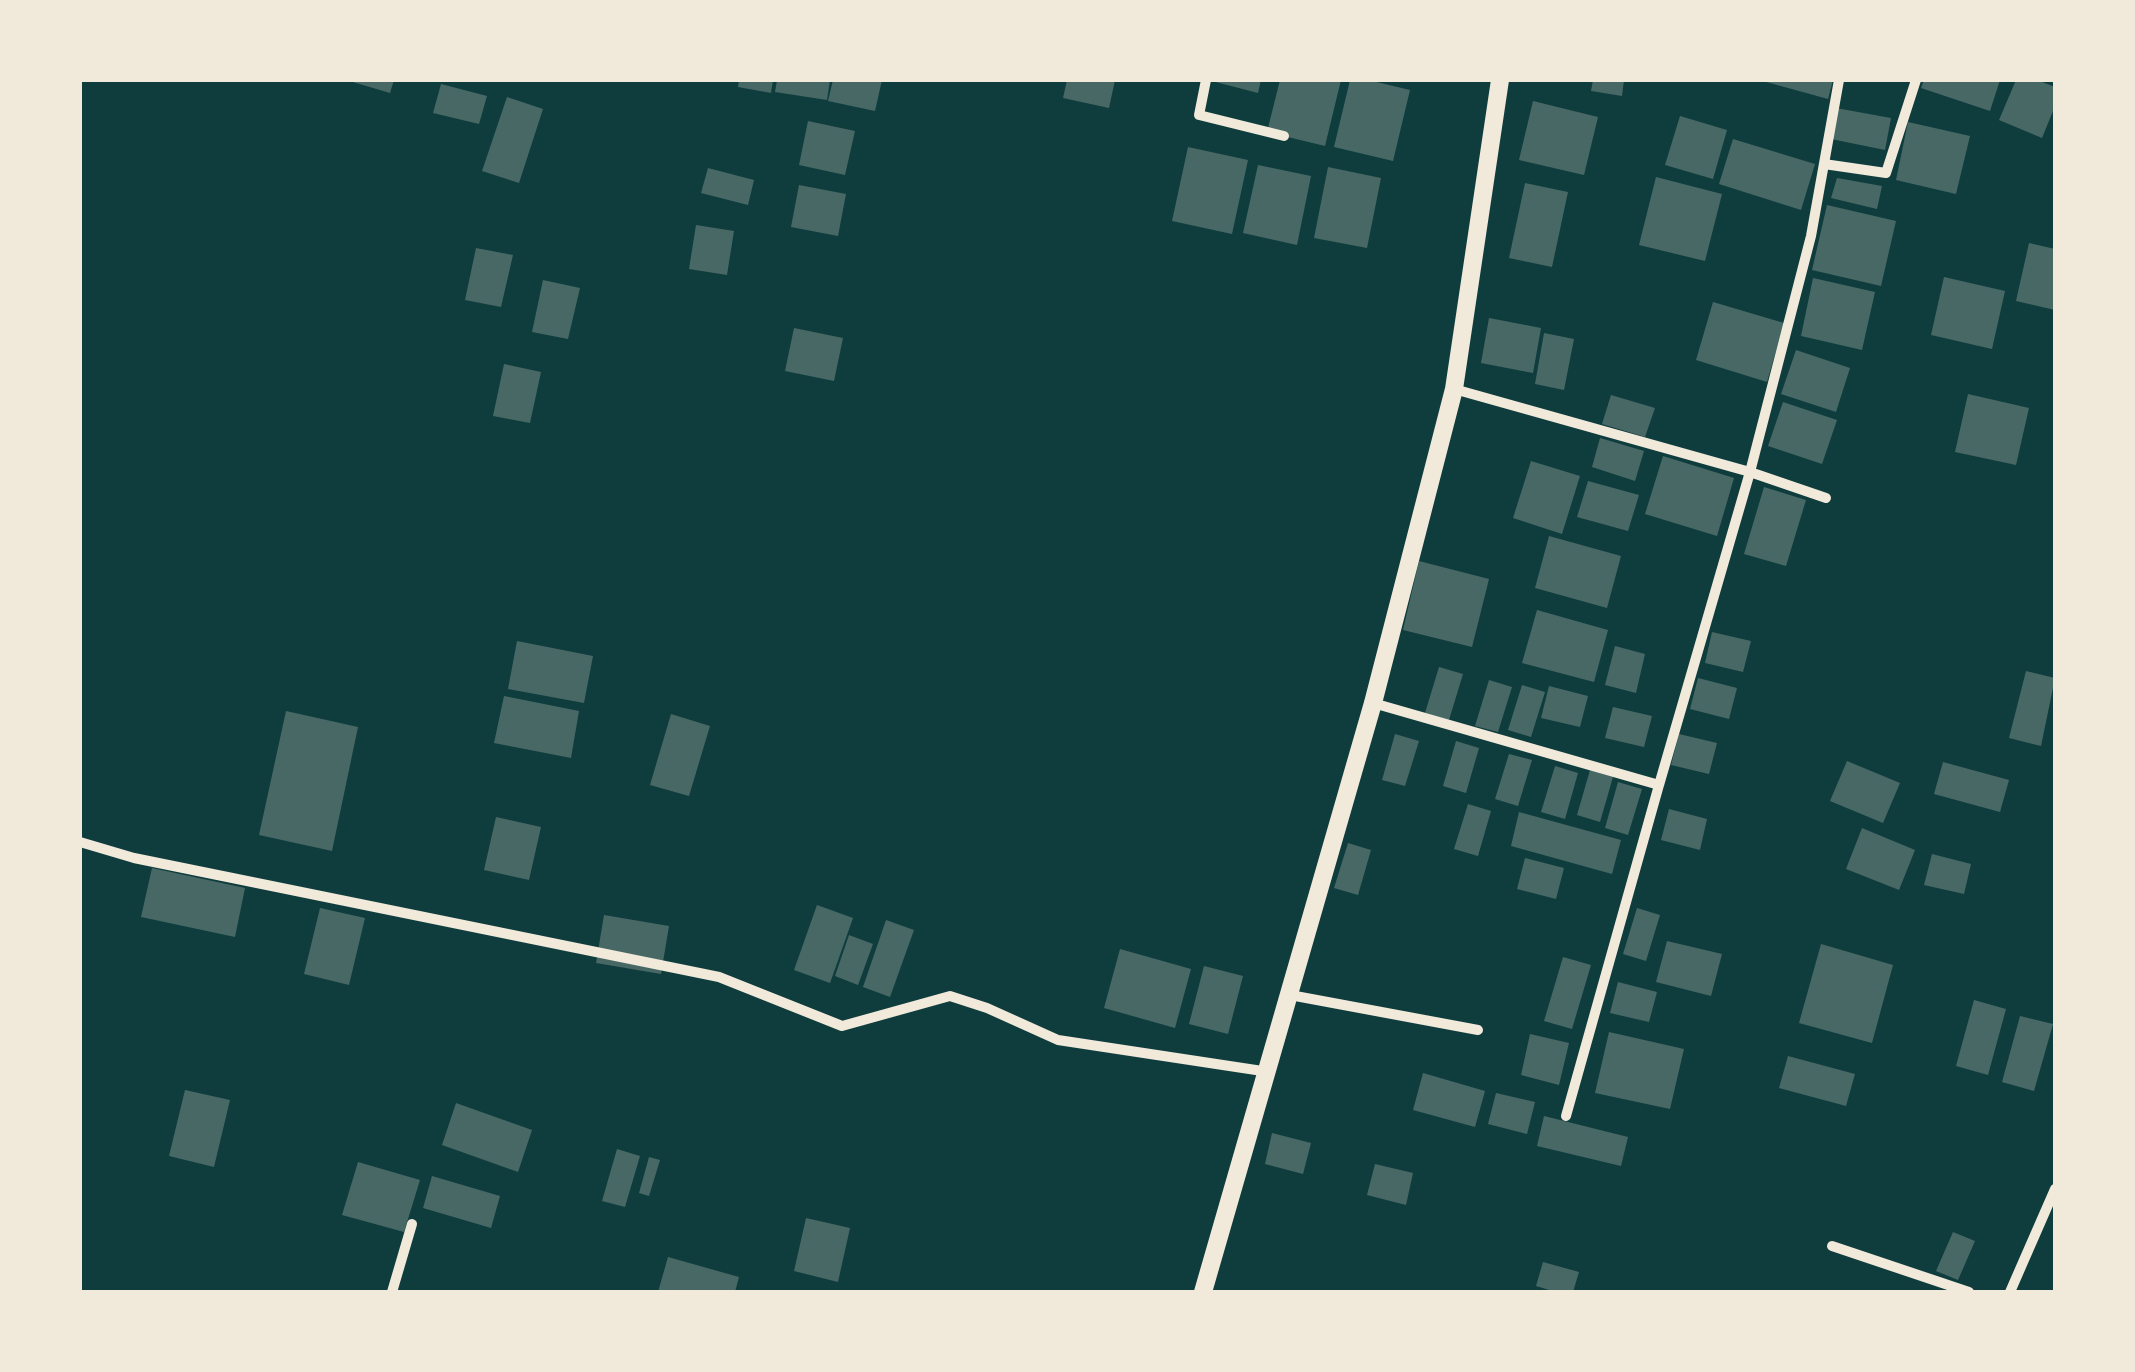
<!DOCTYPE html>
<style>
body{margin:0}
#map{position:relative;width:2135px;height:1372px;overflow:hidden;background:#0f3d3e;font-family:"Asap Condensed",sans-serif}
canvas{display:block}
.frame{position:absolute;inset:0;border:82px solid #f1e9da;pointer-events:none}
</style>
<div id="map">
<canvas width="2135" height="1372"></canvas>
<div class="frame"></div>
</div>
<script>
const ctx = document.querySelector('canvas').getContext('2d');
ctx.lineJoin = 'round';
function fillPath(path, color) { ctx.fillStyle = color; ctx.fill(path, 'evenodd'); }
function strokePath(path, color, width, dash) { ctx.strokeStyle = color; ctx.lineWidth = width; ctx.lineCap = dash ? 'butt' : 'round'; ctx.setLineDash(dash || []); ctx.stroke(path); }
fillPath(new Path2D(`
 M346,80H394L390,93Z
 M739,80H773L771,93L738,87Z
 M777,80H830L827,100L775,92Z
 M833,80H882L875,111L828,101Z
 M1067,80H1115L1109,108L1063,98Z
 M1208,80H1261L1258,93Z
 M1280,80H1341L1325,146L1267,132Z
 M1350,80H1368L1410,90L1393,161L1334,147Z
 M1593,80H1624L1622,96L1591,91Z
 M1759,80H1833L1828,99Z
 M1924,80H2000L1990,111L1921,88Z
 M2016,80H2037L2055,87V106L2042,138L1999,120Z
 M441,84L487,96L479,124L433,113Z
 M507,97L543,109L519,183L482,171Z
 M1533,101L1598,117L1584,175L1519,160Z
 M1836,108L1891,118L1885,150L1831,139Z
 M1680,116L1727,130L1713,179L1665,165Z
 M808,121L855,131L845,175L799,165Z
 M1908,122L1970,136L1956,194L1896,180Z
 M1733,139L1815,164L1801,210L1719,184Z
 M1188,147L1248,160L1232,234L1172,221Z
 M1258,165L1311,176L1297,245L1243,233Z
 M1328,167L1381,178L1367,248L1314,238Z
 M708,168L754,180L748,205L701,193Z
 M1656,177L1722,194L1705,261L1639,245Z
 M1837,178L1882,186L1877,209L1831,198Z
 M1525,183L1568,192L1552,267L1509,258Z
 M799,185L846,194L838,236L791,227Z
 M1827,205L1896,221L1881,286L1812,270Z
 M696,225L734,231L727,275L689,269Z
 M2029,243L2055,249V310L2016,301Z
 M476,248L513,255L501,307L465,300Z
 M1944,277L2005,291L1992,349L1931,335Z
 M1813,278L1875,292L1862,350L1801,336Z
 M543,280L580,288L568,339L532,332Z
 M1713,302L1784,323L1767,382L1696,360Z
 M1489,318L1541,328L1533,373L1481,363Z
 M794,328L843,338L834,381L785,371Z
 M1544,333L1574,339L1564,390L1535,384Z
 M1796,350L1850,368L1836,412L1781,394Z
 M504,364L541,372L530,423L493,416Z
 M1968,394L2029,408L2016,465L1955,452Z
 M1611,395L1655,408L1645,437L1602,424Z
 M1783,402L1837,420L1822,464L1768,446Z
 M1600,438L1644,451L1635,481L1592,467Z
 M1663,456L1734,478L1717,536L1645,514Z
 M1531,461L1580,476L1562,534L1513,518Z
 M1588,481L1639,495L1628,531L1577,517Z
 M1764,487L1806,500L1786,566L1744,554Z
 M1549,536L1621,556L1607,608L1535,588Z
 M1419,561L1489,579L1472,647L1403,630Z
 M1537,610L1608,630L1594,682L1522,663Z
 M1712,632L1751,641L1743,672L1705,663Z
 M517,641L593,656L584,703L508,689Z
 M1615,646L1645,654L1636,693L1605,685Z
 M1439,667L1463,674L1449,720L1425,713Z
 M2026,671L2055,678L2041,746L2009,738Z
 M1698,678L1737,688L1729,719L1690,709Z
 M1489,680L1512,687L1498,732L1475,726Z
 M1522,685L1545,692L1531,737L1508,730Z
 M1549,686L1588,696L1580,727L1541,718Z
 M504,696L579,711L571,758L494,743Z
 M1613,707L1652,716L1644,747L1605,738Z
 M286,711L358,727L332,851L259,835Z
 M671,714L710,726L689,796L650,785Z
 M1395,734L1419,741L1405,786L1382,780Z
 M1679,734L1717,743L1709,774L1671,765Z
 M1456,741L1479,748L1466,793L1443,786Z
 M1509,754L1532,760L1518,806L1495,799Z
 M1847,761L1900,783L1883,823L1830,801Z
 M1943,762L2009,780L2000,812L1934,794Z
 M1555,766L1578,773L1565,819L1541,812Z
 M1590,770L1613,777L1600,822L1577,815Z
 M1618,782L1642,789L1628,835L1605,828Z
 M1468,804L1491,811L1478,856L1454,849Z
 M1669,809L1707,819L1700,850L1661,840Z
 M1519,812L1621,840L1612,874L1511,846Z
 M496,817L541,827L529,880L484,870Z
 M1862,828L1915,850L1899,890L1846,869Z
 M1348,843L1371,850L1358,895L1334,888Z
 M1932,854L1971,864L1964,894L1924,885Z
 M1525,858L1564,868L1556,899L1517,889Z
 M152,868L245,888L235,937L141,917Z
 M817,905L853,918L830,983L794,970Z
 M320,908L365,918L349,985L304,974Z
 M1637,908L1660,915L1646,961L1623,954Z
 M604,915L669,926L661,974L596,963Z
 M886,920L914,930L890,997L863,987Z
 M849,935L873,944L858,985L835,976Z
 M1667,941L1722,954L1711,996L1656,982Z
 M1821,944L1893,965L1872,1043L1799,1023Z
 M1120,949L1191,969L1175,1028L1104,1008Z
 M1563,957L1591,965L1572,1029L1544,1021Z
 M1204,966L1243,976L1228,1034L1189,1024Z
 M1618,982L1657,992L1649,1022L1610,1013Z
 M1974,1000L2006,1009L1988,1075L1956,1066Z
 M2020,1016L2053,1024L2034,1091L2002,1082Z
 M1609,1032L1684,1049L1670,1109L1595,1093Z
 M1530,1034L1569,1043L1559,1085L1521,1075Z
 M1788,1056L1855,1074L1846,1106L1779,1088Z
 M1423,1073L1485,1091L1475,1127L1413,1110Z
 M185,1090L230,1100L214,1167L169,1156Z
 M1496,1093L1535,1102L1527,1134L1488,1124Z
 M456,1103L532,1130L518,1172L442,1145Z
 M1544,1116L1628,1137L1621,1166L1537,1146Z
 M1272,1133L1311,1143L1303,1174L1265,1164Z
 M617,1149L640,1156L625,1207L602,1201Z
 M649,1157L660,1160L649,1196L639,1193Z
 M358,1162L420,1180L404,1232L342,1215Z
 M1375,1164L1413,1173L1406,1205L1367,1195Z
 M432,1176L500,1196L491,1228L423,1208Z
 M806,1218L850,1228L838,1282L794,1271Z
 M1953,1232L1975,1241L1958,1280L1936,1271Z
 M668,1257L739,1277L735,1292H658Z
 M1543,1262L1579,1272L1573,1292H1556L1536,1286Z`), '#486865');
strokePath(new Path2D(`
 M1206,80L1199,115L1284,136
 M1824,164L1886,173L1916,80
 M1454,389L1750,472L1826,498
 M1373,703L1659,785L1566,1116
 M1659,785L1750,472L1811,236L1839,80
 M80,842L134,858L719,977L842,1026L950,996L987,1008L1058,1040L1269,1072
 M1290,995L1478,1030
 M1832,1246L1969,1292
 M392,1292L412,1224
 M2010,1292L2055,1189`), '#f1e9da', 10);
strokePath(new Path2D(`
 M1203,1292L1373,703L1454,389L1500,80`), '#f1e9da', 18);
</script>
